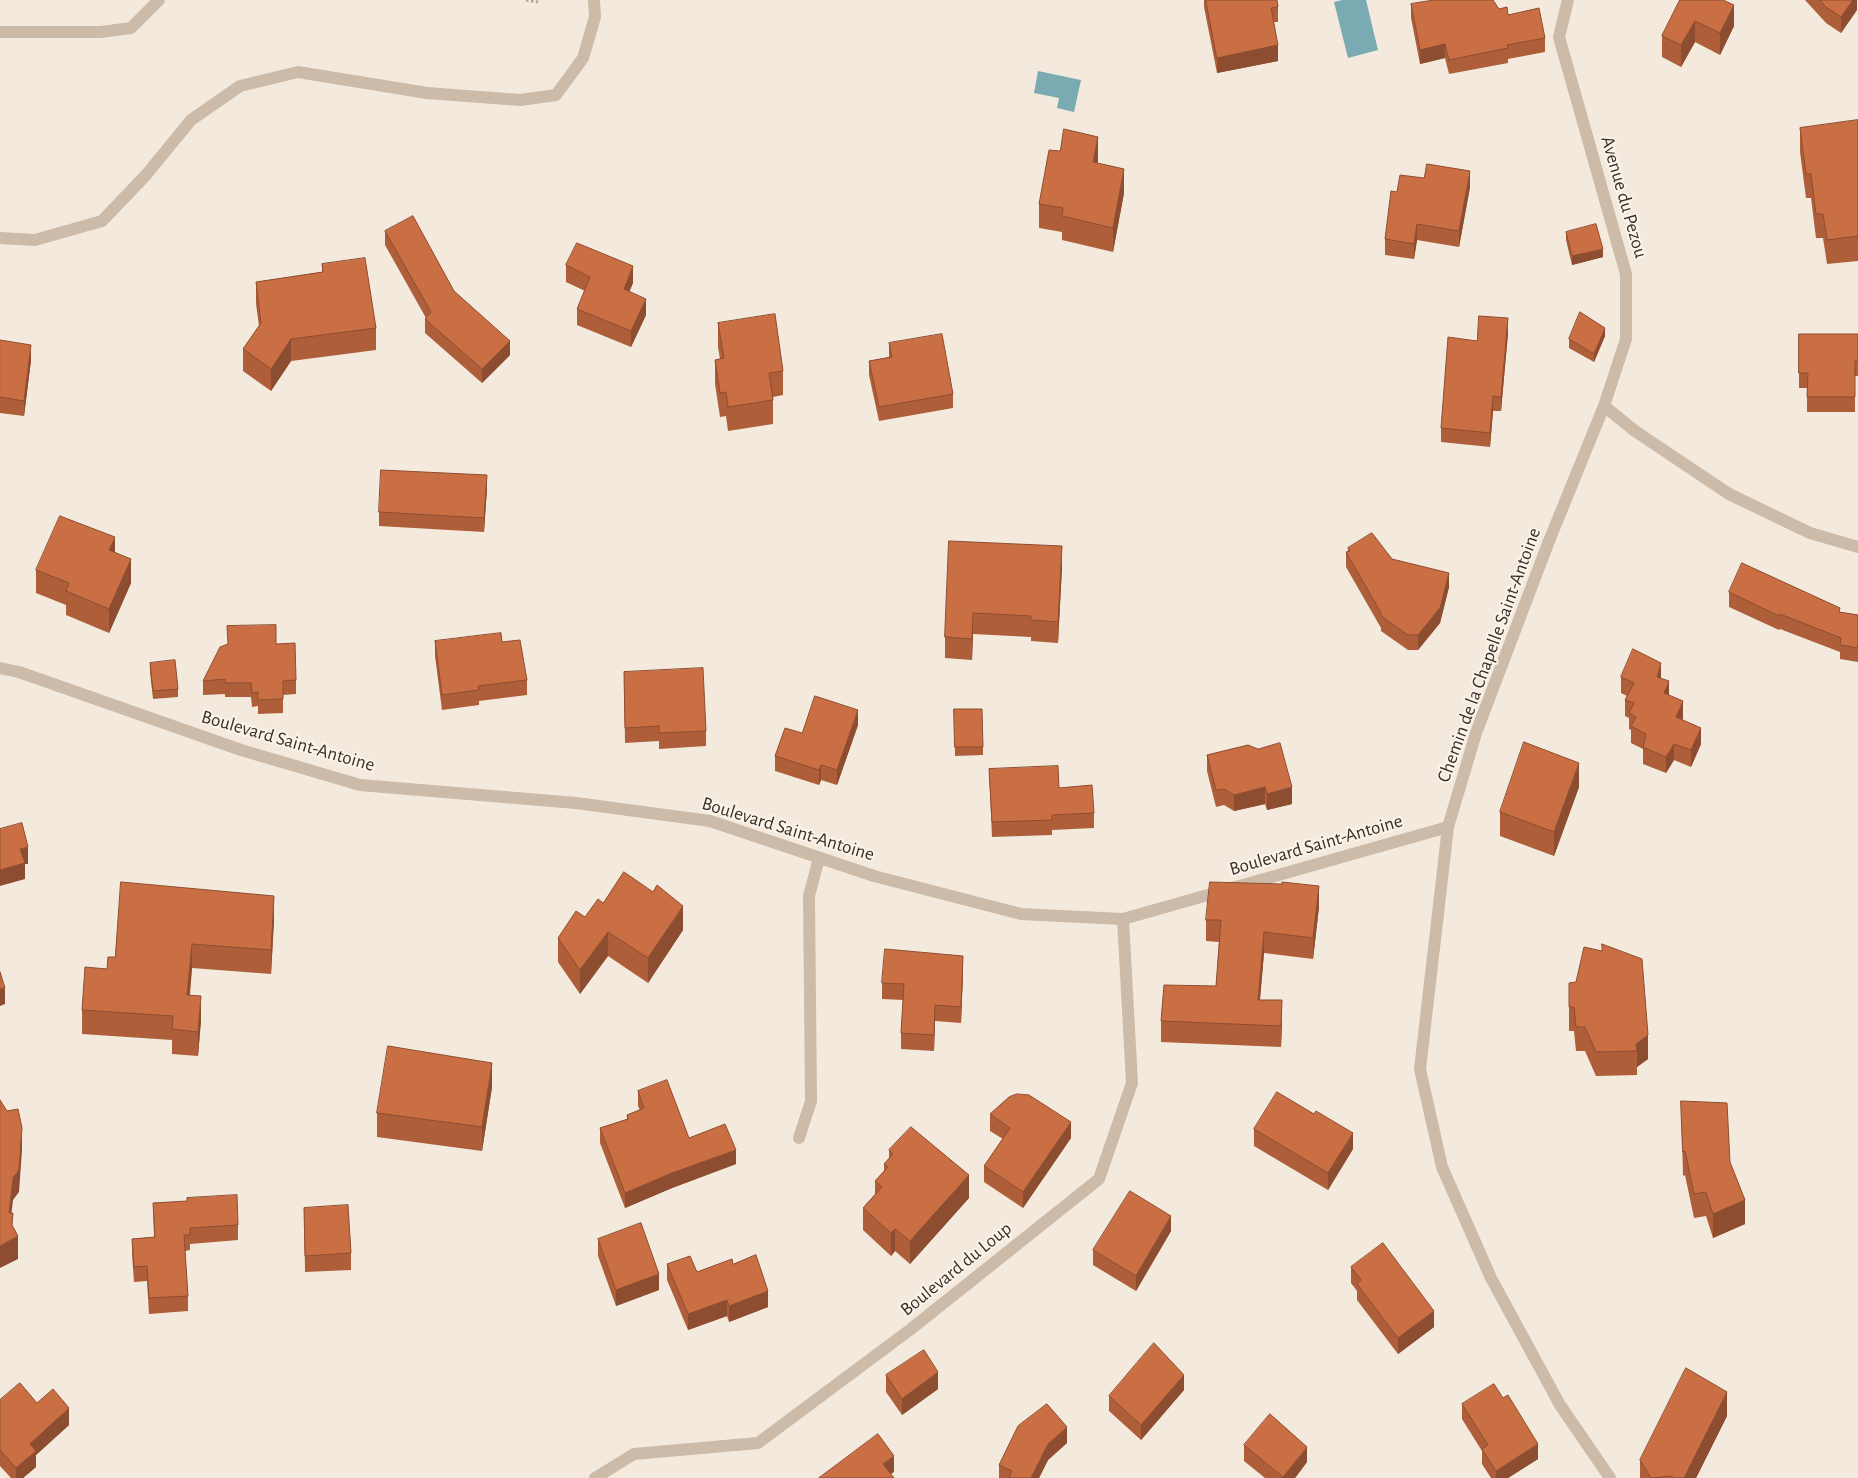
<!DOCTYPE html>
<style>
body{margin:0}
canvas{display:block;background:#f3eadd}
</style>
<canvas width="1858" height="1478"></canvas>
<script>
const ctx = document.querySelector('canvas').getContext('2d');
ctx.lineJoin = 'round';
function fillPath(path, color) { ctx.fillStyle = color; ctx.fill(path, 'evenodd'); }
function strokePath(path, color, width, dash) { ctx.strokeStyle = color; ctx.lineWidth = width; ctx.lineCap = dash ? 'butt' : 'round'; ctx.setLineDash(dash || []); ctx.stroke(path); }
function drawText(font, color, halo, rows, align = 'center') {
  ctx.font = font + ' "Alegreya Sans",sans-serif'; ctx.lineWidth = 4; ctx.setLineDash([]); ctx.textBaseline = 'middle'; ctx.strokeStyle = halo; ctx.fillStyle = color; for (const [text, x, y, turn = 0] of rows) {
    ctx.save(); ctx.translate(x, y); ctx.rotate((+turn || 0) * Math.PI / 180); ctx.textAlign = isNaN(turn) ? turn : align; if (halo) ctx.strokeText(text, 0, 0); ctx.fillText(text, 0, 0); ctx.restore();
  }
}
fillPath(new Path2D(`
 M1342,0H1366L1378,50L1348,58L1334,2Z
 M1038,71L1081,80L1074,112L1057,108L1059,98L1034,93Z`), '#7babb2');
strokePath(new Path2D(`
 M526,0L538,2`), '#b8a592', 3, [2.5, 2.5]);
strokePath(new Path2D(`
 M0,32H101L131,28L159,0
 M799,1138L811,1101L809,896L819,858`), '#ccbba8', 12);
strokePath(new Path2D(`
 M1568,0L1559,37L1626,274V339L1604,406L1549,541L1476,733L1448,827L1420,1069L1442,1167L1491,1278L1560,1405L1610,1478
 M0,238L35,240L102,221L146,175L191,120L240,86L298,72L427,93L520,100L556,95L583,58L595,17L594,0
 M1604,406L1635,431L1729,494L1810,533L1858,547
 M0,668L19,672L241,750L360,785L576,803L710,821L874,876L1021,914L1123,919L1448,827
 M595,1478L634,1454L758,1443L911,1329L1099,1179L1132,1083L1123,919`), '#ccbba8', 12);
fillPath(new Path2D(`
 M1204,0H1277L1278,7V22H1274L1278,61L1217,73L1204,7Z
 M1680,0L1734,26L1720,55L1695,42L1681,67L1662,57V36Z
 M1805,0H1857V10L1841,33L1826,23Z
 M1411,4L1499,9L1545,38V52L1508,59V63L1449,74L1445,58L1420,64L1411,18Z
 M1858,120V261L1827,264L1823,238H1816L1811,198H1806L1800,152V128Z
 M1098,161L1097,163L1124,193L1113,252L1062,240V232L1039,228V204Z
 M1470,187L1459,247L1417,240L1414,259L1385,255V239L1397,192Z
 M385,231L454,291L510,355L482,383L425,333V319L426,318L385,245Z
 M1566,232L1603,257L1572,265L1566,240Z
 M322,264L376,328V350L291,361L271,391L243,371V349L259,326L256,304V282L322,272Z
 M566,265L633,283L629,291L646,315L631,347L577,325V309L585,291L566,282Z
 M718,323L783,371V395L773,397V424L728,431L726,416L720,417L715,384V360L720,359L718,347Z
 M1508,333L1501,411H1493L1490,447L1441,442V428L1477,341Z
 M1799,334H1858V376H1855V412H1807V388H1799Z
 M1605,336L1594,362L1569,348V339Z
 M0,340L31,360L24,416L0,413Z
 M889,343L953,394V408L879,421L869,375V361L889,357Z
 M487,488L484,532L379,526V512Z
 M949,541L1062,567L1058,643L1031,641V637L973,634L972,660L945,658V637Z
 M1348,548L1392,559L1449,587L1440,623L1418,650H1408L1381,631V628L1346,567V552H1348Z
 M115,553L131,583L109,633L66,615V605L36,593V570Z
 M1729,592L1858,615V662L1840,659V652L1780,629L1779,630L1729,607Z
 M435,641L502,642L527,680V695L479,701V705L442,710L435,656Z
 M276,644L296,680V694L283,695V713L258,714V706L252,707L251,697H225V694L203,695V681Z
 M150,663L178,689V697L153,699L150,672Z
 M624,672L706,731V746L659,749V741L625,743Z
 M1621,677L1661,678L1669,696L1683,718L1682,720L1701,744L1691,767L1674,760L1666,773L1643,764V749L1631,743V730L1629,729V718L1625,716V700L1627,696L1621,693Z
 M954,709L983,747V755L955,756Z
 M858,725L837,785L821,780L819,785L775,771V756L802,733Z
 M1248,745L1292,804L1267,810L1265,804L1234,811L1224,805L1216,807L1207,771V755Z
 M989,769L1059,788L1094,813V828L1052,830V835L992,837Z
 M1579,787L1554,856L1500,836V812Z
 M603,903L683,930L648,983L608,956L580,994L558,962V938Z
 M1319,907L1313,959L1264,953L1260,1000L1282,1021L1281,1047L1161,1042V1021L1216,986L1219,942L1206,941V920Z
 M274,920L271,974L192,968L190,995L201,1020L198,1056L172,1054V1040L82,1034V1010L115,957Z
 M963,972L961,1023L935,1021L934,1051L901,1049V1033L903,1000L882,999V983Z
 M1569,983L1648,1059L1637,1067V1075L1596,1076L1585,1051H1576L1574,1031H1569Z
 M492,1087L482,1151L377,1137V1113Z
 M638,1091L689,1138L736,1164L672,1188L625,1208L600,1143V1128L627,1119V1115L640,1110L638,1106Z
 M1681,1101L1730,1162L1745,1224L1713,1238L1706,1216L1694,1218L1685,1175L1683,1176Z
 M990,1114L1071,1138L1023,1208L984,1182V1166L1003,1139L990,1131Z
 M1254,1129L1353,1149L1328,1190L1254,1146Z
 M889,1150L969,1198L910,1264L895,1251L891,1256L863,1230V1208L875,1194V1181L884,1171V1164L889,1158Z
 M153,1203L238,1225V1240L190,1244V1250L185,1251L188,1296V1311L149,1314L147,1281L134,1282L132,1254V1239L154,1237Z
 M304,1208L351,1253V1270L305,1272Z
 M1171,1231L1136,1291L1093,1265V1250Z
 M598,1239L659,1290L616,1306L598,1256Z
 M667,1264L697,1272L733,1264L768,1307L729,1322L727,1316L688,1330L667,1280Z
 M1351,1267L1434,1327L1398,1354L1357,1300V1291L1351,1283Z
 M886,1375L938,1389L902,1415L886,1392Z
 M1184,1390L1141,1440L1109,1411V1396Z
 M0,1400L37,1403L69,1425L36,1455V1467L23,1478H11L0,1466Z
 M1462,1404L1538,1459L1508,1478H1491L1482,1464V1451L1462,1419Z
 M1727,1416L1696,1478H1640V1460Z
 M1067,1443L1048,1460L1039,1478H999V1465Z
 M1244,1445L1307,1462L1295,1478H1265L1244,1461Z`), '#ae5f3a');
fillPath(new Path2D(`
 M1851,0H1857V10L1841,33V17Z
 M1734,5V26L1720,55V33Z
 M1695,21V42L1681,67V45Z
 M1445,44V58L1420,64V50Z
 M1278,45V61L1217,73V58Z
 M1098,137V161L1093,186V162Z
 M1124,169V193L1113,252V228Z
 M1470,171V187L1459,247V231Z
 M1417,224V240L1414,259V244Z
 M1603,249V257L1572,265V256Z
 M633,266V283L624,305V289Z
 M646,299V315L631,347V331Z
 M1508,318V333L1501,411V397Z
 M1605,328V336L1594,362V354Z
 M291,339V361L271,391V369Z
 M510,341V355L482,383V369Z
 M31,345V360L24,416V401Z
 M1493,396V411L1490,447V433Z
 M487,475V488L484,532V518Z
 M115,537V561L109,550Z
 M1062,546V567L1058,643V622Z
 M131,559V583L109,633V609Z
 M1449,573V587L1440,623L1418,650V635Z
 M973,613V634L972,660V639Z
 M1661,663V679L1657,677Z
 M1669,681V698L1664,693Z
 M1683,701V718L1676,733V717Z
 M858,710V725L837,785V770Z
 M1701,728V744L1691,767V750Z
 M1674,744V760L1666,773V757Z
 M1579,763V787L1554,856V832Z
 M821,765V780L819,785V770Z
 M1265,787V804L1234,811V795Z
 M1292,787V804L1267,810V794Z
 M28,847V864H25V879L0,886V870L20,849Z
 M1319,886V907L1313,959V938Z
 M274,896V920L271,974V950Z
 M683,906V930L648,983V958Z
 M608,932V956L580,994V970Z
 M1264,932V953L1258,1021V1000Z
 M192,944V968L187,1019V995Z
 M963,956V972L961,1023V1007Z
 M5,988V1004L0,1006V989Z
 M201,996V1020L198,1056V1032Z
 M1282,1000V1021L1281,1047V1026Z
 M935,1005V1021L934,1051V1035Z
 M1648,1035V1059L1637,1067V1051L1636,1044Z
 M492,1063V1087L482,1151V1127Z
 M1071,1122V1138L1023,1208V1192Z
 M22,1128V1150L19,1192L13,1200L9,1235V1213L13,1178Z
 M1353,1133V1149L1328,1190V1173Z
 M736,1150V1164L672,1188L625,1208V1193L672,1173Z
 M969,1175V1198L910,1264V1241Z
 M1745,1200V1224L1713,1238V1214Z
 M1171,1216V1231L1136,1291V1276Z
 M895,1229V1251L891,1256V1233Z
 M18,1236V1259L0,1268V1246Z
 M659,1274V1290L616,1306V1290Z
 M768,1291V1307L729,1322V1306Z
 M727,1300V1316L688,1330V1314Z
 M1434,1311V1327L1398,1354V1338Z
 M938,1372V1389L902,1415V1399Z
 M1184,1375V1390L1141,1440V1425Z
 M1727,1392V1416L1696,1478H1684Z
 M69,1408V1425L36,1455V1467L23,1478H16V1468L30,1444Z
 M1067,1427V1443L1048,1460L1039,1478H1031L1048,1444Z
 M1538,1444V1459L1508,1478H1496V1471Z
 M1307,1447V1462L1295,1478H1283Z
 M894,1456V1472L885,1478L883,1464Z`), '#8d4d30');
const building = new Path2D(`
 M1206,0H1277L1278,7L1271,8L1278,45L1217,58Z
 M1434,0H1493L1499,9L1507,7L1508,15L1539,8L1545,38L1507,45L1508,48L1449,60L1445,44L1420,50L1411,4Z
 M1680,0H1723L1734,5L1720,33L1695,21L1681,45L1662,36Z
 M1820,0H1853L1841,17L1826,7Z
 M1858,120V236L1827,240L1823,214H1816L1811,174H1806L1800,128Z
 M1064,129L1098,137L1093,162L1124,169L1113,228L1062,216L1063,208L1039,204L1049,150L1060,151Z
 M1427,164L1470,171L1459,231L1417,224L1414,244L1385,239L1391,191L1397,192L1400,175L1424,178Z
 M413,216L454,291L510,341L482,369L425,319L431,312L385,231Z
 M1596,224L1603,249L1572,256L1566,232Z
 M577,243L633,266L624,289L646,299L631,331L577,309L590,277L566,265Z
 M365,258L376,328L291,339L271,369L243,349L261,323L256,282L323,272L322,264Z
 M1580,312L1605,328L1594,354L1569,339Z
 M775,314L783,371L769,373L773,400L728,407L726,392L720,393L715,360L724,358L718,323Z
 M1479,316L1508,318L1501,397L1493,396L1490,433L1441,428L1448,337L1477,341Z
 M942,334L953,394L879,407L869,361L892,357L889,343Z
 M1799,334H1858V361H1855V397H1807L1808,373H1799Z
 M0,340L31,345L24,401L0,397Z
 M381,470L487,475L484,518L379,512Z
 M60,516L115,537L109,550L131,559L109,609L66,591L69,583L36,570Z
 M1372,533L1392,559L1449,573L1440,608L1418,635H1408L1381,616V613L1346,552L1350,551L1348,548Z
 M949,541L1062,546L1058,622L1031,620V616L973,613L972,639L945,637Z
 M1742,563L1840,608L1839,612L1858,615V648L1840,645L1841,638L1780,614L1779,616L1729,592Z
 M276,625V644L295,643L296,680L283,681V699L258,700V692L252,693L251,683H225V679L203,681L220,647L228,644L227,626Z
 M501,633L502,642L520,640L527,680L478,686L479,690L442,695L435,641Z
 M1633,649L1661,663L1657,677L1669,681L1664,693L1683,701L1676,717L1701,728L1691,750L1674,744L1666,757L1643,747L1646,734L1631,726L1636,717L1629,713L1634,703L1625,700L1634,683L1621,677Z
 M175,660L178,689L153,691L150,663Z
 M703,668L706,731L659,733V726L625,728L624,672Z
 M815,696L858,710L837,770L821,765L819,770L775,756L785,728L802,733Z
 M954,709H982L983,747H955Z
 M1524,742L1579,763L1554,832L1500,812Z
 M1280,743L1292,787L1267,794L1265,787L1234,795L1224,789L1216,790L1207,755L1248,745L1258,749Z
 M1058,766L1059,788L1092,785L1094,813L1052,815V820L992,822L989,769Z
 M22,823L28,847L20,849L25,863L0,870V829Z
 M624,872L653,892L657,885L683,906L648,958L608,932L580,970L558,938L576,911L585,917L598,899L603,903Z
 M121,882L274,896L271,950L192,944L187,995L201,996L198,1032L172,1029L173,1016L82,1010L85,967L107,969L108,957H115Z
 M1210,882L1282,884V882L1319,886L1313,938L1264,932L1258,1000H1282L1281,1026L1161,1021L1164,985L1216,986L1221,920H1206Z
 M1602,944L1642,959L1648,1035L1636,1044L1637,1051L1596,1052L1585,1027H1576L1574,1007H1569V983L1576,982L1584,947L1602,951Z
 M885,949L963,956L961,1007L935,1005L934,1035L901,1033L904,984L882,983Z
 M0,972L5,988L0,989Z
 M388,1046L492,1063L482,1127L377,1113Z
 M667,1080L689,1138L725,1124L736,1150L672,1173L625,1193L600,1128L628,1119L627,1115L644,1108L638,1091Z
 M1277,1092L1314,1114L1316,1111L1353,1133L1328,1173L1254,1129Z
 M1017,1094L1029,1095L1071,1122L1023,1192L984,1166L1010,1128L990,1114L1009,1097Z
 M0,1100L7,1111L18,1109L22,1128L19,1170L13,1178L9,1213H13L12,1225L18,1236L0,1246Z
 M1681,1101L1727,1103L1730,1162L1745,1200L1713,1214L1706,1192L1694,1194L1685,1151L1683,1152Z
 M911,1127L969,1175L910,1241L895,1229L891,1233L863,1208L882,1187L875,1181L888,1167L884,1164L893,1154L889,1150Z
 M1130,1191L1171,1216L1136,1276L1093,1250Z
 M237,1195L238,1225L190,1228V1235H184L188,1296L149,1298L147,1266L134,1267L132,1239L155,1237L153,1203L187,1201V1198Z
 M348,1205L351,1253L305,1256L304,1208Z
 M641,1223L659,1274L616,1290L598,1239Z
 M1383,1243L1434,1311L1398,1338L1357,1284L1361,1280L1351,1267Z
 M756,1255L768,1291L729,1306L727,1300L688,1314L667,1264L690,1256L697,1272L732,1259L733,1264Z
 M1154,1343L1184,1375L1141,1425L1109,1396Z
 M924,1350L938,1372L902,1399L886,1375Z
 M1686,1368L1727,1392L1684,1478H1674L1671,1476L1651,1478L1640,1460Z
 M20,1383L37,1403L53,1389L69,1408L30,1444L36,1451L16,1468L0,1450V1400Z
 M1494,1384L1503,1398L1508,1395L1538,1444L1496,1471L1482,1449L1488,1445L1462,1404Z
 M1047,1404L1067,1427L1048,1444L1031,1478H1009L1012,1471L999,1465L1018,1426Z
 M1270,1414L1307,1447L1283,1477L1244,1445Z
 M878,1434L894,1456L883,1464L894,1478H819Z`);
fillPath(building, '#ca6e44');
strokePath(building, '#8d4d30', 1);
drawText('19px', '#392f29', '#fbf4ea', [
 ["Avenue du Pezou",1624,197,74],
 ["Chemin de la Chapelle Saint-Antoine",1489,655,-70],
 ["Boulevard Saint-Antoine",288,741,16],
 ["Boulevard Saint-Antoine",788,829,17],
 ["Boulevard Saint-Antoine",1316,845,-16],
 ["Boulevard du Loup",956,1269,-39]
]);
</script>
